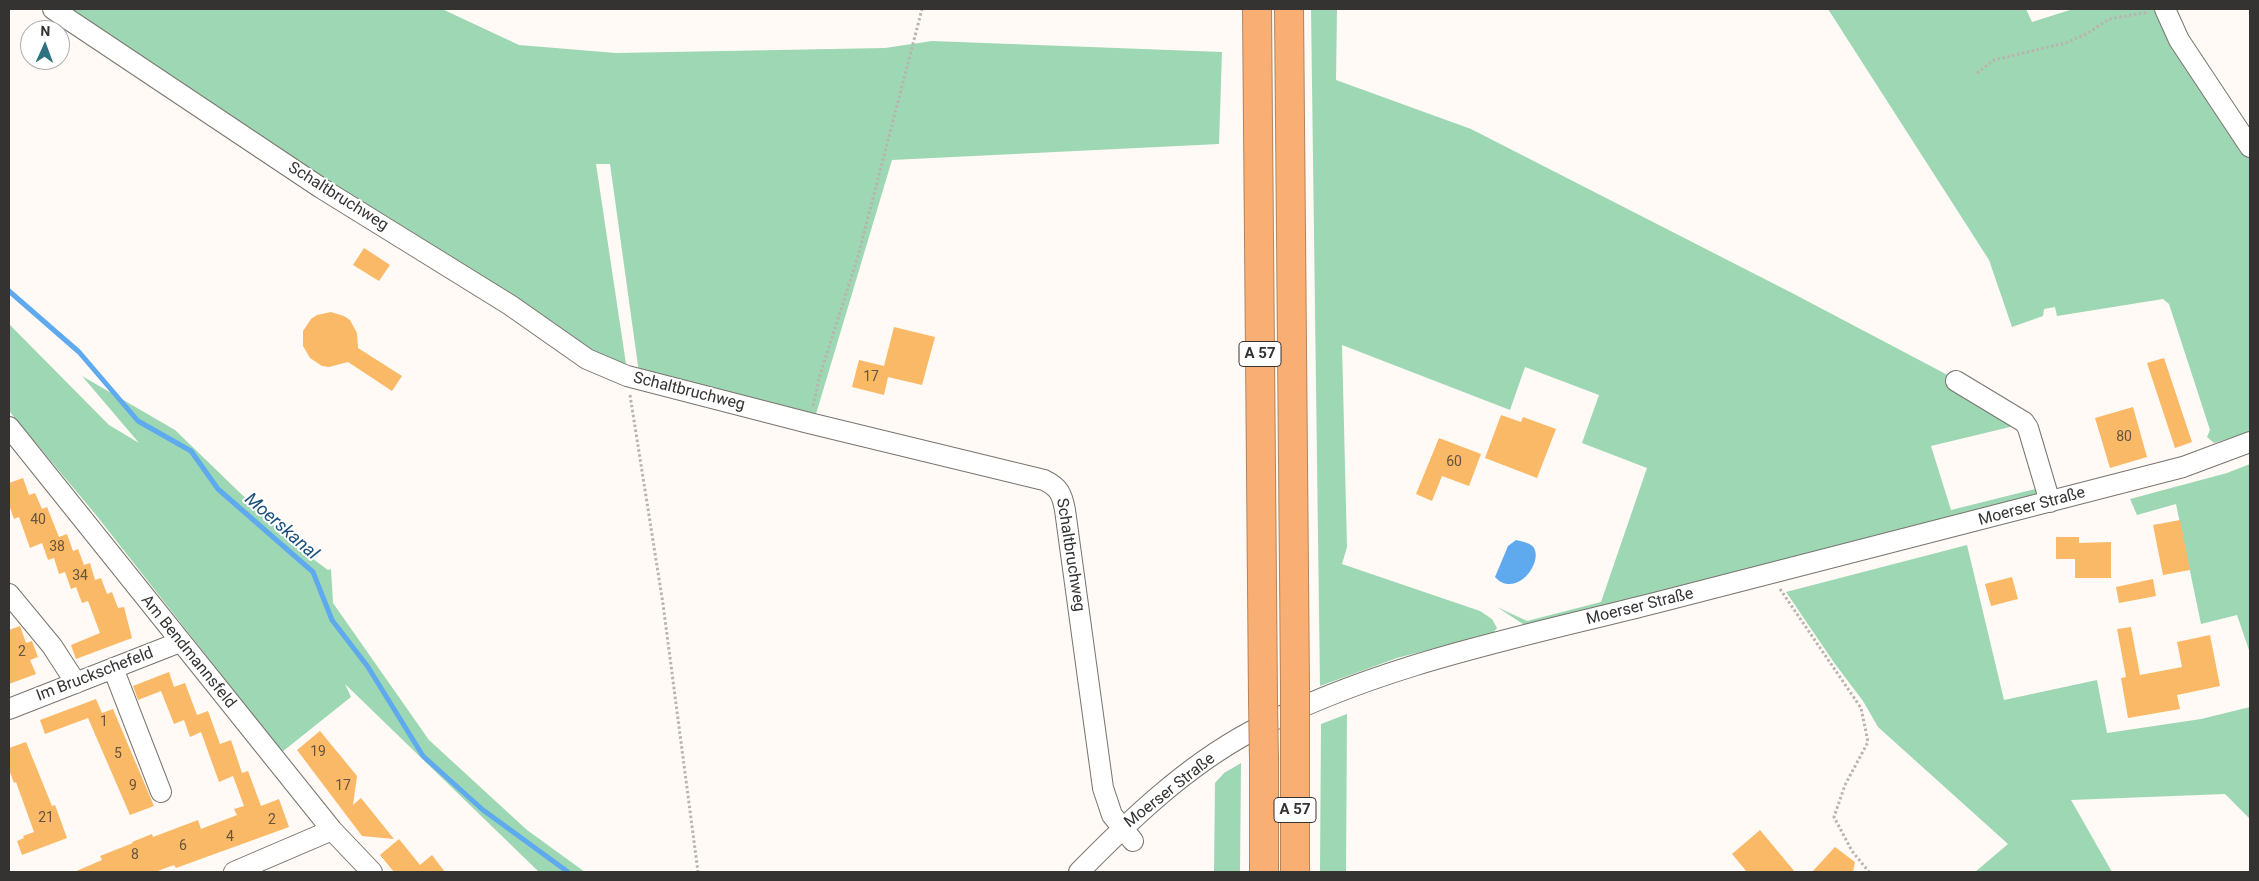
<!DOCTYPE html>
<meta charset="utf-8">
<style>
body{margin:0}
#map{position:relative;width:2259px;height:881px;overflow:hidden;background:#fffaf5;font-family:Roboto,sans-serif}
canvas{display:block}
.frame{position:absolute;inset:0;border:10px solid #353331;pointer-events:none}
.north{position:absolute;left:20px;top:20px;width:50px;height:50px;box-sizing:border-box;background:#fff;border:1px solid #aeadad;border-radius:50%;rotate:2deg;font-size:14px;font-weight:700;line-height:20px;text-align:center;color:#353331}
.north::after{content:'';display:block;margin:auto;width:18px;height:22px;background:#2c7280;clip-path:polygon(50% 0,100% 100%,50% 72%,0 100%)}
</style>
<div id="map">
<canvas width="2259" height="881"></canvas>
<div class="frame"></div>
<div class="north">N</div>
</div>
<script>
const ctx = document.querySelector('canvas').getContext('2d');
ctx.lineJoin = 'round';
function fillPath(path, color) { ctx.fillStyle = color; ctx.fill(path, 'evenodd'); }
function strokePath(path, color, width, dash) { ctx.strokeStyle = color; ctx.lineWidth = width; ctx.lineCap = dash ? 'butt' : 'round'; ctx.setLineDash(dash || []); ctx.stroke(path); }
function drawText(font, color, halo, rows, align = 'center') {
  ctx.font = font + ' Roboto,sans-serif'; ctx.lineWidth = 4; ctx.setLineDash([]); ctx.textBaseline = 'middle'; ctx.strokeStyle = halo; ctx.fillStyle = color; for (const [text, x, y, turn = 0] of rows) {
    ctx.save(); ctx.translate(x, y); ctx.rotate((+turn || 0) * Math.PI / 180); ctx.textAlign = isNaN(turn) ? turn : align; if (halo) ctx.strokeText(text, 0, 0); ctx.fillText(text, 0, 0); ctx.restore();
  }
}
fillPath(new Path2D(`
 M65,9H442L519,45L616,53L885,48L932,41L1222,52L1219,144L892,160L816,414L785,409L639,373L610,164H596L626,364L597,355L514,303Z
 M1311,9H1337L1336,80L1471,129L1792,293L2035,421L1931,446L1951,510L2039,488L2041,495L1526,626L1497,607L1527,621L1601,602L1647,468L1582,443L1599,395L1525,367L1510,410L1342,345L1347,547L1342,564L1480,611L1492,619L1497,628L1493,633L1397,658L1320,686Z
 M1828,9H2026L2032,22L2073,9H2153L2178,50L2205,62L2250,128V432L2214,443L2207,437L2210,430L2169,304L2163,299L2057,316L2055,307L2044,309L2043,316L2012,327L1989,260Z
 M9,324L109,425L139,443L82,376L175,430L294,545L328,570L331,569L333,603L429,740L527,830L585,872H539L345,684L351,697L282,752L96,515L9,411Z
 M2250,464V653L2237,615L2201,624L2176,504L2137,515L2130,499L2227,473Z
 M1967,545L2004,700L2097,680L2107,733L2201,719L2250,707V819L2225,794L2071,800L2112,872H1975L2008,844L1878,727L1863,701L1835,664L1786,592Z
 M1347,714L1346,872H1320L1321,724Z
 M1241,763L1240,872H1214L1215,783L1224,773Z`), '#9ed7b3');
fillPath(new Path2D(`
 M1516,540C1521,541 1531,543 1534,548C1543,564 1515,599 1495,577L1508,546Z`), '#5faaee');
strokePath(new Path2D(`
 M9,291L79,352L138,421L191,451L218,489L313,572L332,620L368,667L423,756L483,810L568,872`), '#5faaee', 5);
fillPath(new Path2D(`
 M364,248L390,265L379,281L353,265Z
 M331,312L344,316L350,320L357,333L358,348L402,376L392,391L348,362L329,367L322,366L310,358L303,346V331L311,319L317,315Z
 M894,327L935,337L922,385L888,377L884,395L852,387L859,360L884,366Z
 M2164,358L2192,442L2175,448L2147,363Z
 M2133,407L2147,457L2110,468L2095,418Z
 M1501,415L1521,422L1523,417L1556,429L1537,478L1485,458Z
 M1439,438L1481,454L1469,486L1442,476L1432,501L1416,494Z
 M23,478L29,495L35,493L42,509L47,507L59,537L67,534L73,551L78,549L84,565L90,563L95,580L101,578L107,594L112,592L118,608L124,607L132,638L76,659L71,645L100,633L88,601L82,603L76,587L71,589L65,572L59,574L54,558L48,560L42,543L30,548L19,517L14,519L9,505V483Z
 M2180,520L2190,570L2163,575L2153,525Z
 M2056,537H2079V543L2111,542V578H2075V559H2056Z
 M2012,577L2018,599L1991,606L1985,584Z
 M2153,579L2156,596L2119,603L2116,587Z
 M20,626L26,643L32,641L38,657L30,660L36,674L9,684V630Z
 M2131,627L2140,675L2182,667L2177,642L2210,635L2220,686L2177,695L2180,709L2128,718L2121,678L2126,677L2117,629Z
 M169,672L174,687L185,683L197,715L208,711L220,744L231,740L242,773L248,771L261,806L279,799L289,827L176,868L174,865L155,872H74L102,860L100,856L133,843L132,842L152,834L153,837L198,820L201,829L237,815L234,809L244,806L233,776L219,782L201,732L190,737L184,720L174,724L161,691L138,700L133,686Z
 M96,699L102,713L113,709L154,806L130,815L88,718L45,734L40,720Z
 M320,731L357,776L353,805L361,798L394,839L362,836L297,750Z
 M26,742L52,806L55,805L67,838L22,855L17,841L24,838L23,836L34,832L16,782L14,783L9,770V748Z
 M1760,830L1795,872H1747L1732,854Z
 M399,839L420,865L432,855L445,872H394L380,855Z
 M1835,847L1855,862L1853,872H1812Z`), '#fab966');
const minor = new Path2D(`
 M53,9L321,188L510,305L587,359L627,376L809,423L1044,480C1059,487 1062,494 1065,510L1103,788L1112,815L1133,841
 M2165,9L2179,40L2250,147
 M1956,381L2024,422L2028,428L2050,502
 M9,427L332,830L372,872
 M9,594L52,646L76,683
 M113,668L161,792
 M9,709L180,642
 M234,872L332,830
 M1079,872C1130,820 1185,767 1250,732C1376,665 1517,638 1655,603C1831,559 2007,514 2183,467L2250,442`);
const highway = new Path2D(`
 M1257,9L1263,700
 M1289,9L1295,686
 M1264,872V761
 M1295,872V747`);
strokePath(minor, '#79746e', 22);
strokePath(highway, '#b4845c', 30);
strokePath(new Path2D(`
 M1977,73L1994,60L2065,43L2088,33L2109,19L2149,12
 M630,395L663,604L698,872
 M813,406L819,378L858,256L922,9
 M1780,589L1861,708L1868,742L1845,785L1834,817L1852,851L1869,872`), '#b8b4b0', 3, [2.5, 2.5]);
strokePath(minor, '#fff', 20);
strokePath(highway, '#f9af73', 28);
const highwayBridge = new Path2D(`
 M1295,686V747
 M1263,700L1264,761`);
strokePath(highwayBridge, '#b4845c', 30, []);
strokePath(highwayBridge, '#f9af73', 28);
drawText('14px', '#66543e', null, [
 ["17",871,377],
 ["80",2124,437],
 ["60",1454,462],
 ["40",38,520],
 ["38",57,547],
 ["34",80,576],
 ["2",22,652],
 ["1",104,722],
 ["19",318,752],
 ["5",118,754],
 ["9",133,786],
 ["17",343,786],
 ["21",46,818],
 ["2",272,820],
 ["4",230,837],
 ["6",183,846],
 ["8",135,855]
]);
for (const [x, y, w] of [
 [1260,354,42],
 [1295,810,42]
]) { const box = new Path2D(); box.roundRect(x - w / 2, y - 12.5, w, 25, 4); ctx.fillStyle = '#fff'; ctx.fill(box); strokePath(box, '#353331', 1); }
drawText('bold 15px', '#353331', null, [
 ["A 57",1260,354],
 ["A 57",1295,810]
]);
drawText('16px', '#353331', '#fff', [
 ["Schaltbruchweg",338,197,32],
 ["Schaltbruchweg",689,392,14],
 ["Moerser Straße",2032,507,-15],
 ["Schaltbruchweg",1070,555,81],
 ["Moerser Straße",1640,607,-14],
 ["Am Bendmannsfeld",188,652,51],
 ["Im Bruckschefeld",95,675,-21],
 ["Moerser Straße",1170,791,-38]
]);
drawText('italic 18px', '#1b507c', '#fff', [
 ["Moerskanal",281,527,41]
]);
</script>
